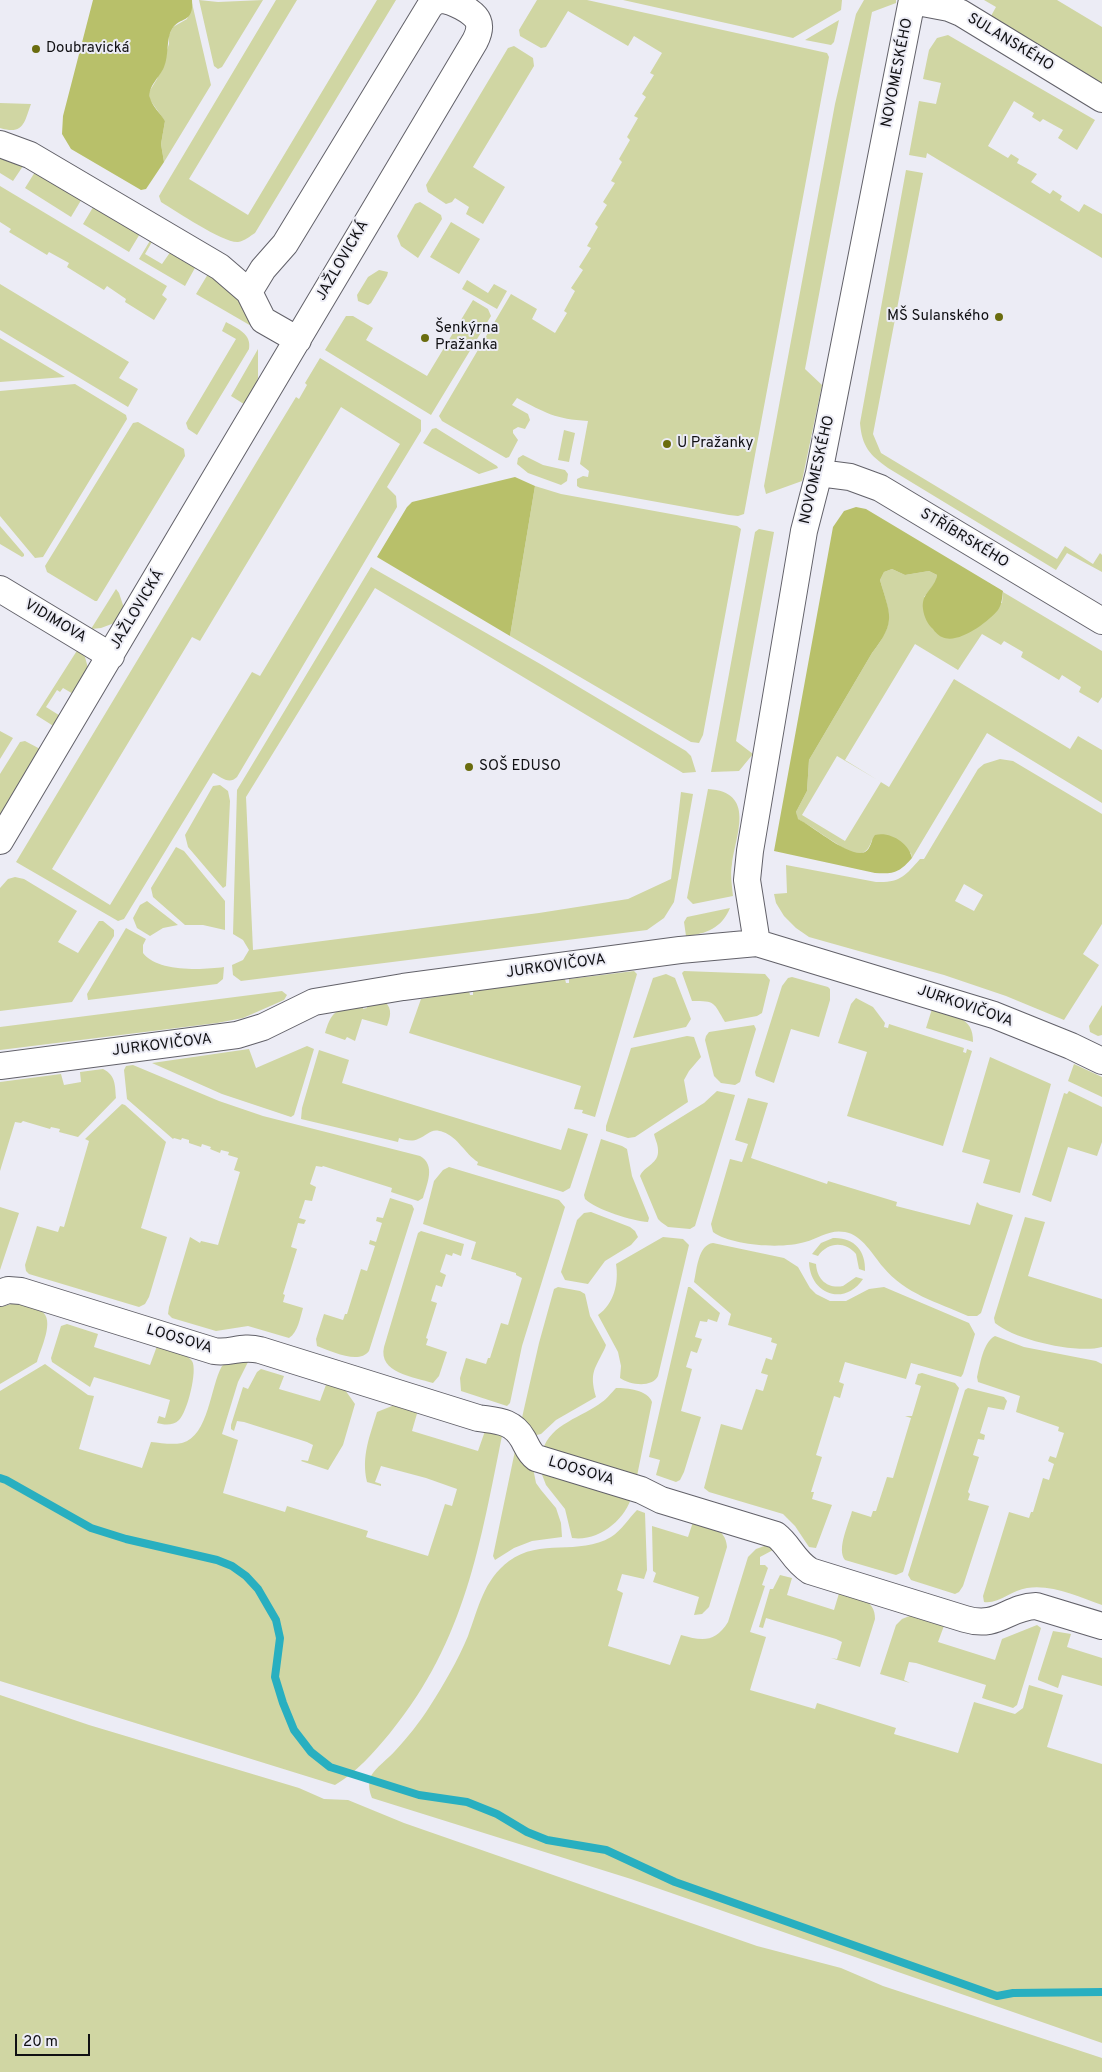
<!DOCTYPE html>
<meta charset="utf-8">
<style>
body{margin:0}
#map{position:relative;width:1102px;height:2072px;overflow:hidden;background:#ececf5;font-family:Overpass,sans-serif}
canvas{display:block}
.scale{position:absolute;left:15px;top:2034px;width:75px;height:22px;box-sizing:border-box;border:2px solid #101013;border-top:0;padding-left:6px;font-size:15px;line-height:18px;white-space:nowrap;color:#101013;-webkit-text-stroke:4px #ececf5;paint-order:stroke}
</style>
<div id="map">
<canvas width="1102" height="2072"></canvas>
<div class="scale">20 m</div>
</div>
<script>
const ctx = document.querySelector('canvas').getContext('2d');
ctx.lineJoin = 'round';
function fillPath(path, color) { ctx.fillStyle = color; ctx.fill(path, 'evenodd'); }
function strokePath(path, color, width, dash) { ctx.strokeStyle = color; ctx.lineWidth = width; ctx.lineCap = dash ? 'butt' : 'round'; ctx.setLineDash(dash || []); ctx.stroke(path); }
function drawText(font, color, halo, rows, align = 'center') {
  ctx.font = font + ' Overpass,sans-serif'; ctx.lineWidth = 4; ctx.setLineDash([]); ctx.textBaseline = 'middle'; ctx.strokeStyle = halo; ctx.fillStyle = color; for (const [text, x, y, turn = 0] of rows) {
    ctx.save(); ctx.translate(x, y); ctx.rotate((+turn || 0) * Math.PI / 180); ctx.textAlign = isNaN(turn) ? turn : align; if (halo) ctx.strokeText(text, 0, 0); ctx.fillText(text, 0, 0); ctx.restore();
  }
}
fillPath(new Path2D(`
 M199,0L218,2L263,0L222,67L218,69L214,66Z
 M276,0H297L189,179L248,215L377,0H396L255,233C250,236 245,241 238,242C223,243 176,211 161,202L159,196Z
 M537,0H587L827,53L829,57L744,514L738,516L729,515L580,488L577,486V479L583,476L588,477L589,471L580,464L588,421C555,419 546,413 517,398L512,405L528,414L530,420L525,429L518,427L513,430V433L518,440L509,457L506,458L442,421L439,416L511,294L537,309L532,319L555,333L567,313L564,311L575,291L571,288L583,270L579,267L591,248L587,246L598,227L595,224L607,205L603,202L615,183L611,181L622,162L619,159L630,140L627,137L638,118L634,116L646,97L642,94L654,75L650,73L662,53L634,36L628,46L568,11L546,47L541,48L520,36L519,30Z
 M623,0H842L841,10L793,38Z
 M864,0H896V3L872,12L805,369L822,385L802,481L766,494L764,486L835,104L856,14Z
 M984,0H1057L1102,27V83L991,16L996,7Z
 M192,3L211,85L164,162L161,144L165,121L150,100L149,92L157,79L169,44V35L173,27L187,19Z
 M839,20L834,42L831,45L805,40Z
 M948,35L1095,120L1077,150L1058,138L1063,130L1043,119L1040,122L1032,117L1034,113L1014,101L988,146L1008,158L1011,154L1019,159L1017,163L1037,174L1031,182L1050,194L1053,190L1062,196L1060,200L1079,212L1084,204L1102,214V258L927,153L926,158L909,155L919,101L936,104L941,83L923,79L929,50L937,38Z
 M514,46L533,58L534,66L473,167L505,187L483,224L466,214L469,207L455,198L452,202L446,204L428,192L426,185L508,48Z
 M0,103L31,104C24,123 24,135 0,128Z
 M0,159L9,160L23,166L13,181L0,173Z
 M906,170L923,173L873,434L881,453L1057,559L1065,546L1093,564L1100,553L1102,555V572L1067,553L1056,570L888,468C870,455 862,447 860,423Z
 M35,172L83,197L71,217L25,188Z
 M0,186L167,286L162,295L167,299L154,320L125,302L126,299L107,286L104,290L67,267L69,263L49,252L47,255L9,232L11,229L0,222Z
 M420,202L441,215L442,219L418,258L401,246L397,236L415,204Z
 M95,204L141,232L129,252L83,224Z
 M451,222L480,239L459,274L430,257Z
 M151,239L153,240L145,254L162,264L171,251L196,266L185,286L139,259Z
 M379,270L388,272L387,276L371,303L368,305L358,301L357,295L368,277Z
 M208,274L238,300L253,327L196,294Z
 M467,280L488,293L494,284L507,291L497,309L462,289Z
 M0,284L129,362L119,378L138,389L128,407L0,330Z
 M473,300L488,309L491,316L431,415L325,350L346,316H353L373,328L366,340L427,376Z
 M226,322C237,328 252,334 249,349L197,435L188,429L186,423L236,339L222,331Z
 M0,338L65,377L0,382Z
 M258,349V378L247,406L231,396Z
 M320,358L421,420V431L387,487L396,496L397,507L237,777C229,785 221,777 213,773L124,919L118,921L16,862L268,443L296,397L299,399L307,385L305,383ZM341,407L400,444L260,676L252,672L110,905L52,869L192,637L200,641Z
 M75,384L126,415L127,419L43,557L35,558L0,516V391Z
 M138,422L184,449L185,456L97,601H95L47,572L45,566L133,423Z
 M436,428L497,466L498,468L479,474L423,443L432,429Z
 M564,430L575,433L569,462L558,460Z
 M523,455L543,465L565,470L568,474L567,481L561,485L528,473L517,464L518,458Z
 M535,486L561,494L737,526L741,529L703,735L699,743L691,742L510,636Z
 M0,526L24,554V556L22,557L0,544Z
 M759,529L774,532L736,741L753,754L739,771L711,772L755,532Z
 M371,567L542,665L686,751L691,756L696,772L683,773L375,588L246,797L253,950L539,913L628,899L671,879L681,792L693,794L674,902L664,918L647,930L241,981L233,975L232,965L243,960L249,950L243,940L233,934L237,790Z
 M892,569L905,575L929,571L937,575L936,582L924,597L1002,603L1003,592L1102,651V697L1098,703L1079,692L1081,687L1062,675L1059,680L1021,657L1023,652L1004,641L1001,645L982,634L958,670L915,644L845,760L889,787L954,679L1070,749L1078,736L1102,750V803L987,733L912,858L911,853L872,840C869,848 866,854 856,854C847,853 811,825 797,819L796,812L807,791L809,760L872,653C896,622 890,615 880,580L884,572ZM837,756L881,782L845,841L802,815Z
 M116,589L119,593L124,608L117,622L101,628L91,629Z
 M78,649L85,657L88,668L75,695L63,688L60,692L57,690L46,707L62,717L55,727L36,715Z
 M0,731L13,738L0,759Z
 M25,741L42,750L0,817V774L20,742Z
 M1000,759L1013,761L1102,814V924L1083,954L1099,965L1064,1020L1006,996L944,975L809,937L796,928L784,916L776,903L774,894L787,893L786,865L876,882C900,883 905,876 920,859H924L978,769L984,764ZM964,884L983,895L974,911L955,901Z
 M220,785L228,791L230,801L226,886L223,888L188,847L185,835L213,786Z
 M708,789C756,792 736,834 732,864C730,874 732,885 733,896L693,904L687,898Z
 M176,847L184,851L225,901V930L203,925H185L153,897L151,888Z
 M15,877L24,879L77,911L58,942L78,953L99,921H103L114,930V936L72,1002L0,1011V888L8,879Z
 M147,901L178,925L163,928L150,936L137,928L133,918L140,905Z
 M730,908C722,928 706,934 686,936L684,922L687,917Z
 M126,928L146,939L143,945V953C157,972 202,970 224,967L223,979L217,984L88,1000L87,994Z
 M634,971L637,974L595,1117L582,1113L583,1110L574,1109L581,1086L409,1033L421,999L469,991L470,995H473V991L565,979L566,983H569V979Z
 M684,971L765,974L770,980L762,1013L757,1016L725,1022C713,1002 716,1001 692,1001L682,973Z
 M666,974L675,978L691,1019L686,1027L633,1038L653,978Z
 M792,977L828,987L830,989V1000L819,1037L791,1029L774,1083L756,1076L755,1072L782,986L788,978Z
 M282,991L287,995L284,1000L243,1018L217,1023L0,1050V1027Z
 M856,998L873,1007L885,1023L884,1027L888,1028L889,1024L964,1048L963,1052L966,1053L967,1049L972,1051L943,1146L847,1116L867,1052L838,1043L851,1004Z
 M385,1002C393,1009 390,1018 387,1026L362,1019L355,1041L347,1037L345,1040L325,1033C333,1007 337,1011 363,1005V1009L367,1008V1005Z
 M1102,1005V1035L1098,1036L1090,1032L1089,1026Z
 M932,1009C952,1016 974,1016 973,1042L926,1028Z
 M754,1025L756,1029L740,1082L735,1085L721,1083L714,1076L705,1040L706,1036L709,1032Z
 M687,1036L694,1037L701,1057L689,1071L684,1080L688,1102L635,1137L628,1138L606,1131V1126L631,1048Z
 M307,1046L314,1049L294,1115L291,1117L222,1094L152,1063L249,1049L256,1068Z
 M319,1050L349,1060L342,1083L561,1150L568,1128L588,1134L570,1188L563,1192L477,1165L478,1162C465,1154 458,1137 443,1132C431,1127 428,1135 418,1139C412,1142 405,1140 399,1138L398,1142L301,1119L302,1108Z
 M990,1057L1051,1084L1020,1193L983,1183L990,1160L962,1152Z
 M1074,1064L1102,1077V1097L1068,1081Z
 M133,1065L219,1101L263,1116L420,1156C436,1165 427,1184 423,1198L418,1201L391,1192L392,1188L323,1166L322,1167L316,1166L310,1184L316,1187L312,1201L305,1200L299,1218L306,1220L304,1224L298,1223L291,1247L297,1249L283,1294L285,1295L283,1302L303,1308C300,1318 298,1332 289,1338L248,1326L216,1331L172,1318L168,1314L169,1307L190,1237L200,1243L201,1241L218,1245L240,1172L234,1170L238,1158L228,1155L229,1152L221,1150L220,1153L210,1149L211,1147L202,1144L201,1147L189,1143V1140L182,1138L181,1140L174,1138L173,1139L127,1099L124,1070L126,1066Z
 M103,1069C116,1075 115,1086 116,1098L78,1137L59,1132L60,1129L51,1127L50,1129L23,1121L21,1123L15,1122L0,1171V1082L61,1074L64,1085L81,1082L80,1072Z
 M717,1091L735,1095L695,1226L690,1229L668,1227L661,1222L658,1219L640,1176C645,1165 659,1164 658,1150C658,1144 655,1139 654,1134L704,1103Z
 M1069,1091L1102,1107V1142L1097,1156L1068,1147L1051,1202L1032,1195L1064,1093L1067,1094Z
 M748,1098L768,1103L751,1158L827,1184L828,1181L897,1202L896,1206L970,1225L977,1202L980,1205L1013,1215L981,1313L977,1316H968C937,1302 905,1294 883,1267C873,1255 862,1235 845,1232C830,1229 819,1238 805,1242C783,1249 732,1246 713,1232L711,1224L730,1159L742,1162L748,1144L735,1140Z
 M122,1104L125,1105L166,1142L141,1228L167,1237L149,1297L145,1304L139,1307L29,1274L26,1271L25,1265L37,1226L58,1232L60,1226L64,1227L89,1141L85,1139Z
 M601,1139L622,1146L627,1149L632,1176L649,1218L648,1222C633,1221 596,1210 585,1199L584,1195Z
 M449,1167L559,1200L565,1207L522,1346L510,1403L507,1406L461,1391L460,1378L466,1358L486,1364L488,1358H490L501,1323L508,1325L522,1278L516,1275V1273L471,1259L476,1242L423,1224L434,1181L443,1170Z
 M390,1198L412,1205L414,1209L369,1351C359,1365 331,1351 317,1346L316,1339L324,1314L343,1320L345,1314H347L361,1269L367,1271L375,1246L369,1244L370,1240L376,1242L382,1223L376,1221L377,1217L383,1218Z
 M0,1207L19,1213L0,1270Z
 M591,1212L630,1227L635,1231L638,1237L631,1245L605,1261L588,1284L565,1280L561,1272L577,1220L584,1213Z
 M1025,1217L1045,1222L1028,1276L1102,1299V1347C1077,1354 1015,1340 995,1323L994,1318Z
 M421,1231L464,1244L461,1256L453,1253L452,1256L446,1254L440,1272L446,1275L442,1287L436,1285L431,1301L437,1303L426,1338L428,1339L426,1345L447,1352L439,1376L433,1383C414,1377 378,1373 384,1347L418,1233Z
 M663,1237L683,1239L689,1245L658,1376C652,1388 630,1385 620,1378L621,1366L618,1352L598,1315C614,1304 619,1283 616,1264Z
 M833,1238C854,1237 866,1251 865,1271L859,1269L856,1254C845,1241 828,1242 818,1256L812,1254L821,1243Z
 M713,1243L784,1258L798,1267L810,1288L816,1294L830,1301H846L869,1289L884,1287L969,1323L975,1334L963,1374L961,1377L911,1363L906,1379L845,1362L839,1382L844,1384L840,1398L834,1396L816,1455L822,1457L811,1492H814L812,1499L832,1505L816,1548L809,1547L795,1526L783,1514L709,1492L704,1488L721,1424L742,1430L756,1389L763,1391L768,1375L761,1373L766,1358L772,1360L777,1344L771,1342L772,1338L728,1325L731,1314L694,1282C697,1269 698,1245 713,1243Z
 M809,1262L816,1264C817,1280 828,1289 843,1286L856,1277L863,1279C844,1307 810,1294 809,1262Z
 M558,1287L580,1291L585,1294L590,1316L606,1345L605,1348C595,1369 589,1372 596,1397L556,1420L541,1434L532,1436L521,1422L539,1343L554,1289Z
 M688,1287H690L720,1313L717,1322L708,1319L707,1322L700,1321L695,1337L702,1339L697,1353L691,1351L686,1367L692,1369L681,1411L701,1417L684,1472L680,1480L676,1482L656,1475L660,1460L649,1457Z
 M15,1303C23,1305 34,1307 41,1311C56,1319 40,1350 37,1362L0,1384V1307Z
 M67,1324L98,1334L94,1347L150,1365L157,1346C167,1349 186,1352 192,1361C198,1370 187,1413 179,1420C173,1426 164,1425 157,1423L159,1416L165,1418L170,1400L94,1377L90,1387L52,1362L51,1358L61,1326Z
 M995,1336L1024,1347L1096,1361L1102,1364V1605C1079,1597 1052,1584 1027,1588C1012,1590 999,1604 984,1602L983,1596L1009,1512L1029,1518L1031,1512H1033L1043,1478L1049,1480L1054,1464L1048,1461L1050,1456L1056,1458L1064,1433L1058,1431L1059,1427L1016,1412L1020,1396L978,1382L977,1377C980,1365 983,1342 995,1336Z
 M249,1360L238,1382L222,1434L238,1440L223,1493L285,1512L287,1506L368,1531L366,1537L428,1556L445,1504L452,1506L457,1489L426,1478L381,1466L375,1482L381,1484V1486L367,1482C361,1456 370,1436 377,1412L397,1404L418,1410L412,1431L478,1451L485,1431H503C480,1544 466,1640 390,1733C374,1752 356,1773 335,1785L0,1681V1391L45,1364L88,1395L94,1396L79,1449L142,1468L151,1442C161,1443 172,1445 182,1443C209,1436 210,1387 222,1366L225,1364Z
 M261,1369L284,1376L279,1389L320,1401L327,1382L343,1387L355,1404L343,1445L328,1470L301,1461L302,1460L308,1461L313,1445L307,1442L244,1422L237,1421L234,1431L231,1429V1425L243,1387L248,1389L257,1372Z
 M922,1373L955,1383L959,1388L903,1572L896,1575L845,1560C836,1550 849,1523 852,1511L871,1517L873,1511H876L887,1477L893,1478L911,1418L905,1416H912L921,1386L915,1384L918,1374Z
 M616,1388C627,1388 648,1390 652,1402L637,1476L543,1450C550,1424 583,1417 602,1402C607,1399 611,1393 616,1388Z
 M968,1388L1004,1397L1007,1401L1004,1410L988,1407L980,1433L985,1435L984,1440L978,1439L973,1455L979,1457L968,1492L970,1494L968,1500L989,1506L963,1586L959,1592L955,1594L911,1580L908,1575L965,1390Z
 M516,1446L533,1468L536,1483L541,1490L556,1508L561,1523L562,1537L532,1541L514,1548L495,1560L493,1556Z
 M541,1472L632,1495C626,1520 598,1542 572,1538L565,1509L546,1485Z
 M637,1510L645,1513L647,1570L644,1579L622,1574L617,1590L623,1593L608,1646L670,1665L681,1635C702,1641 715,1643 728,1622L748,1557L756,1549L770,1544L773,1550L760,1557V1565H765L768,1568L762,1585L765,1586L750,1632L766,1637L750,1690L815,1709L817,1703L896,1728L894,1734L958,1753L974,1702L1015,1714L1023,1708L1029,1685L1063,1695L1047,1747L1102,1764V2043L631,1879L372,1798C369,1791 368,1783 371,1776C376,1767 388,1759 395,1751C407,1738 420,1722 430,1706C444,1684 458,1660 468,1636C479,1607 483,1581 509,1561C540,1538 579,1556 611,1537C622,1530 628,1519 637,1510Z
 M694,1519C708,1525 726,1528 727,1547L709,1607L702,1614L694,1615L699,1597L653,1582L656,1573L653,1571L652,1526L688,1537Z
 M780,1575L792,1578L787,1595L834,1610L840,1590C854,1595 876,1599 875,1619L860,1667L831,1658L837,1659L842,1642L836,1639L766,1618L763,1628L759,1627L770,1589H773Z
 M912,1615L945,1623L938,1642L995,1660L1002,1639L1037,1625L1041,1628L1017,1705L1013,1708L982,1698L986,1685L916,1663L909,1662L904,1680L910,1683L880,1674L896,1625L902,1619Z
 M1053,1631L1071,1634L1067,1647L1102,1658V1686L1062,1675L1058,1688L1038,1680V1678Z
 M0,1695L89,1725L299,1788L324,1799L348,1800L404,1823L757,1946L841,1968L883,1986L1102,2058V2072H0Z`), '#d0d6a3');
fillPath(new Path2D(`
 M93,0H192C194,24 180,16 172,29C166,38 169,56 164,67C160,77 147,87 150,98C152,106 161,114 165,121L161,144L164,162L146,189L141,190L71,149L62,134L63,116Z
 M515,477L535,486L510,636L377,557L407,507L412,502Z
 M856,507L866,509L1003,591C1002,598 1002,604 998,610C988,622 958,645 942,637C939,636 935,632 933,629C928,625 924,617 923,609C921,592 935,589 937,575L929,571L905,575L892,569L884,572L880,580C890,615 897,621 872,653L809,760L807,791L796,812L798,819C813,826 850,859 865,852C871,849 871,840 875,835C890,831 909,843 912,858C899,873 894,874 875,873L774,851L833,527L844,511Z`), '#b8c06a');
strokePath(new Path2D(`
 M0,1478L6,1480L91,1528L126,1539L217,1560L232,1566L246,1576L258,1589L276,1620L280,1638L275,1677L283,1703L294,1730L311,1752L330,1767L419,1795L467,1802L497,1814L527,1832L547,1840L606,1850L675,1882L997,1996L1013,1993L1102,1992`), '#28afc0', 8);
const minor = new Path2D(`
 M912,1L949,8L961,13L1102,99
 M0,144L30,155L220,267L249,292L263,320L298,340
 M819,473L850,477L880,488L1102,621
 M0,589L111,656
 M0,841C159,575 315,306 475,41C478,35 481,28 478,21C474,11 451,0 440,0C436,1 433,3 430,6L285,244L263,269L249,292
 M757,943L747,880L750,851L804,531L819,473L912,0
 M0,1066L237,1035L263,1027L314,1002L403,987L680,950L757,943L994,1015L1071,1046L1102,1061
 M0,1293L8,1290L21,1291L214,1351C232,1354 240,1345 260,1350L478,1418C497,1421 512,1420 523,1439C527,1446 529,1453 536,1458L641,1490L661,1500L776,1535C790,1546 793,1560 810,1571L965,1619C998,1629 1007,1607 1036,1606L1102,1626`);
strokePath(minor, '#626169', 28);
strokePath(minor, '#fff', 26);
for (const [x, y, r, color] of [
 [36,49,5,"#6a6c0e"],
 [999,317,5,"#6a6c0e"],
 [425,338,5,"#6a6c0e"],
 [667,444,5,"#6a6c0e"],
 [469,767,5,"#6a6c0e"]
]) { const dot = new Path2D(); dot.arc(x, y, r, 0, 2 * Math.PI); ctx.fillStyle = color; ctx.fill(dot); strokePath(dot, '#ececf5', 2); }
drawText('15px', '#101013', '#ececf5', [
 ["SULANSKÉHO",1010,43,31],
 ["NOVOMESKÉHO",898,73,-79],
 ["JAŽLOVICKÁ",343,261,-60],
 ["NOVOMESKÉHO",818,470,-77],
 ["STŘÍBRSKÉHO",964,539,31],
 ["JAŽLOVICKÁ",138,610,-59],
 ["VIDIMOVA",55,622,31],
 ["JURKOVIČOVA",556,967,-8],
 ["JURKOVIČOVA",965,1007,19],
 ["JURKOVIČOVA",162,1046,-7],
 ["LOOSOVA",179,1340,17],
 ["LOOSOVA",581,1472,17]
]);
drawText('15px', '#101013', '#ececf5', [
 ["Doubravická",46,49],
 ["MŠ Sulanského",989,317,"right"],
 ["Šenkýrna",435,329],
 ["Pražanka",435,346],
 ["U Pražanky",677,444],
 ["SOŠ EDUSO",479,767]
], 'left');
</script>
